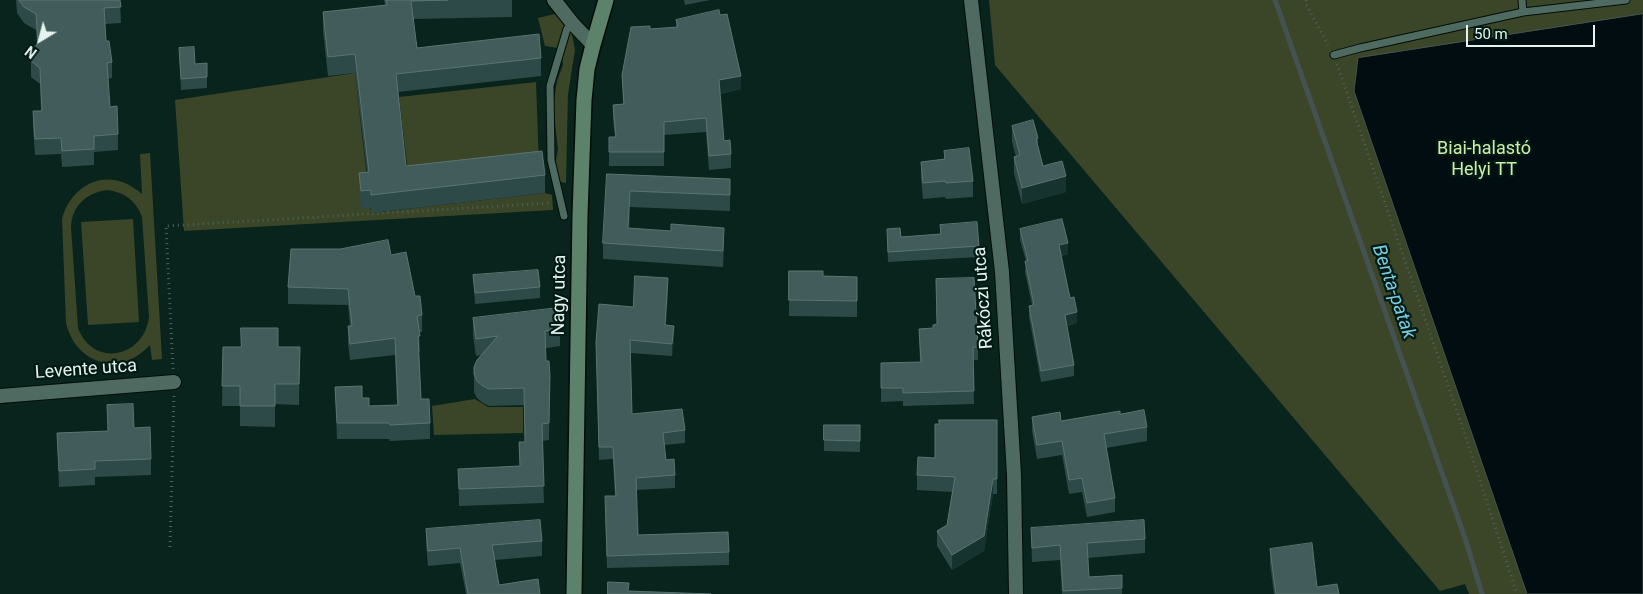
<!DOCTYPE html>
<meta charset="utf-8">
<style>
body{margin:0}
#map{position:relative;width:1643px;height:594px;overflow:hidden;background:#09241c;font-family:Roboto,sans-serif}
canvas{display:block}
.north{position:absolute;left:15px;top:15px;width:50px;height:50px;-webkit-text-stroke:4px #011a13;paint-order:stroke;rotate:217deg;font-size:14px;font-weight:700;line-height:20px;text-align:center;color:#e5f4ee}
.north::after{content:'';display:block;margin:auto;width:18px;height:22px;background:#e5f4ee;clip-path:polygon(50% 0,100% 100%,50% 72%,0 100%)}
.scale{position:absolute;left:1466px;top:25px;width:129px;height:22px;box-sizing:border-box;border:2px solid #e5f4ee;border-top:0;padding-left:6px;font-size:15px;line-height:18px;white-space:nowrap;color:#e5f4ee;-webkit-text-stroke:4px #011a13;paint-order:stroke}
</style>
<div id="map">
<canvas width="1643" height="594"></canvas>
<div class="north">N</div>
<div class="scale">50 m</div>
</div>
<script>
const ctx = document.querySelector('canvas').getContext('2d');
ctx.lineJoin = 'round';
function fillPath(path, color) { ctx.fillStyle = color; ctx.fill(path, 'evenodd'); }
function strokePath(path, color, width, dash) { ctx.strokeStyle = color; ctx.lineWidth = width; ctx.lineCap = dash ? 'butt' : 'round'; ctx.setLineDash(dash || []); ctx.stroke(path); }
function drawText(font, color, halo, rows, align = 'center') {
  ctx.font = font + ' Roboto,sans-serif'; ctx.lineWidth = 4.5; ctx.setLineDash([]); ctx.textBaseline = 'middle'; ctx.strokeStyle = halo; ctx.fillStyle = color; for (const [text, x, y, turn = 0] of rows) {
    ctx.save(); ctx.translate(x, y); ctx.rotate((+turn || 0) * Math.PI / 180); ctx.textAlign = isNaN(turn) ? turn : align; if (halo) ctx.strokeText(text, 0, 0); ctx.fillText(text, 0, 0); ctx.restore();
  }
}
fillPath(new Path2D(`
 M989,0H1643V594H1469L1465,584L1440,591L995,65Z
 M559,13L571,29L575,50L568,94L566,183L560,182L554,171L558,149L553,106L557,81L563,65L562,54L558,48L545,46L538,18Z
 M355,73L371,213L545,193L552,195L553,210L184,231L175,100Z
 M536,82L539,166L409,181L399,97Z
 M150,153L162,359L152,360L150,345C121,377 76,365 66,323L62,219C69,191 96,171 125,183C132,186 137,190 142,194L140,154ZM107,190C124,192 136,200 142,217L149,317C144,358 93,368 78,328L71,227C72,206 86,193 107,190Z
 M133,219L139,322L88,325L81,222Z
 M475,399L488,407H523V433L434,435L432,406Z`), '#3b4528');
const water = new Path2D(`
 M1643,14V594H1527L1354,91L1358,58Z`);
fillPath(water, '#010d11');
strokePath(water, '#455253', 1);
strokePath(new Path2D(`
 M1275,0L1466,541L1482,594`), '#455253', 5);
const lane = new Path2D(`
 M1522,0L1523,12
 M1334,55L1360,48L1523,12L1626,0
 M564,216L551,160L550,86L567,29L573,24`);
const street = new Path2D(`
 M554,0L573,24L593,45
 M971,0L1002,272L1014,475L1016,594
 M0,396L174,382`);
const secondary = new Path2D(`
 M574,594L580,215L584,100L587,69L593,45L606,0`);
strokePath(lane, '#000d07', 9);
strokePath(street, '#000d07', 16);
strokePath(secondary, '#000d07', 18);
strokePath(new Path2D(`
 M1306,0V4L1328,45
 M1337,64L1462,426L1517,594
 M173,369L166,226L551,203
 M170,547L174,395`), '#4c635c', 3, [1, 4]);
strokePath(lane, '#4f6b61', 7);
strokePath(street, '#4f6b61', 14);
strokePath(secondary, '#5d826c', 15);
fillPath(new Path2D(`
 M16,0H120L121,23L105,24L106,41L112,62V78L108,79L110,107L118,134V150L94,152V165L62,167L61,154L35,155L33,127V111H41L40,84L31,77V51L37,44L36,30L24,23L17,13Z
 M384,0H512V17L413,19L417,48L541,58V76L398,92L406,166L545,175V193L371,213V208L361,209L359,191V173L367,172L355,73L328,76L323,31V12L385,5Z
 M684,0H710L685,5Z
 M676,20L741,89L720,94L724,141L731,154V168L709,170L706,132L664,135V166H609V137H615L613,119V105L623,104L622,75L650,29L676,27Z
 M179,48L207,77V88L181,90Z
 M1012,126L1038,138V147L1043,166L1066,192L1022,204L1014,173V157H1016L1012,142Z
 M944,151L973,181V197L946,199L945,197L923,199L921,178V162L944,159Z
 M607,174L730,195V211L630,207L629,228L724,244L723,267L603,259V243Z
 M940,225L979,246V257L888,262L887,229L901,237L940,234Z
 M1020,229L1068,254L1061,256L1070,298L1077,323L1067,326L1074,365V376L1041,382L1029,317V306L1032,305L1025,272L1026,261L1020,240Z
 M391,255L415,296L422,315V332H419L420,352H419L421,399L430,423V439L390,441L389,439H337L335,387L362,398L369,406L397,405L395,355L350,360L348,343V326H350L348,305L288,304V287Z
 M789,271L823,276L857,277V317L789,316Z
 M473,275L540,287V298L475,304Z
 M936,279L978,347V360H973L974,404L903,406V401L881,402V363L920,362L919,329L933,328L937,324Z
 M668,291L666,325L674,339L672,356L630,353L632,414L685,430V443L664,445L666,460L675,475V488L636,490L638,535L729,552V565L607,568L605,509L615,496L613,459L599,460L596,342L633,307Z
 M473,318L560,329V346L546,348V361L550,376L549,440L542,441L544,503L459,506L458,469L520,466L519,442H525L524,405L489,406L483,403L477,398L474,392V367L481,355L476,356L473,335Z
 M223,347H300L299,405L275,404V427L240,426V406H222Z
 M107,405L134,428L151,459V475L95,477V485L59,487L57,433L108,431Z
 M1120,414L1147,427V441L1106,448L1115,498V512L1087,517L1082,492L1069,494L1062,455L1037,459L1032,431V417L1061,421Z
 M997,420V494H993L984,551L952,570L937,546V531L947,525L952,492L917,490V475L935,458Z
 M824,425H860V452L824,451Z
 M1031,528L1145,539V553L1088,558L1089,577L1122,575V594H1062L1060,560L1032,562Z
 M426,529L542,541V556L495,560L499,585L540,594H466L460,563L428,566L426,544Z
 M1270,549L1317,587L1339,594H1274L1270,564Z`), '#2d4a48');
fillPath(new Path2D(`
 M741,76V89L719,94V80Z
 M1066,176V192L1022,204V188Z
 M630,191V207L628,244V228Z
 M724,228V244L723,267V251Z
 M1068,243V254L1059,256V245Z
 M668,278V291L665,338V325Z
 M1077,312V323L1065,326V315Z
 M674,326V339L672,356V344Z
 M993,479V494L984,551L952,570V555Z`), '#16332f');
const building = new Path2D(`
 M19,0H120L121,7L104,8L106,41H109L112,62L107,63L110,107L117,106L118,134L94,136V149L62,151L61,138L35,139L33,111H42L40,68L31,61V51L38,43L36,14L24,7Z
 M386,0H448L411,1L417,48L539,34L541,58L396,74L406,166L542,151L545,175L371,195V190L361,191L359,173L369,172L355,54L328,57L323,12L387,5Z
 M719,10L720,15L727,14L741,76L719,80L724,141L730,140L731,154L709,156L706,118L664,122V152H609V137H616L613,105L624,104L622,75L631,27L650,26V29L678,27L676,20Z
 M194,47L195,64L207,63V77L181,79L179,48Z
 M1033,120L1038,138L1036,139L1043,166L1062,161L1066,176L1022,188L1014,157L1020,155L1012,126Z
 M969,148L973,181L946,183L945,181L923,183L921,162L945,159L944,151Z
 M607,174L730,179V195L630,191L628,228L671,231V224L724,228L723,251L603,243Z
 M1062,219L1068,243L1059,245L1070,298L1074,297L1077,312L1065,315L1074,365L1041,371L1029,306L1034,305L1025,261H1028L1020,229Z
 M977,222L979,246L888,252L887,229L900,228L901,237L941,234L940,225Z
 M388,240L391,255L406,252L415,296H420L422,315L417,316L420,336H418L421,399H429L430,423L390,425L389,423H337L335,387L362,386V398H369V406L398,405L395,338L350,344L348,326H352L348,289L288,287L291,249H340Z
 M538,270L540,287L475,293L473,275Z
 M789,271H823V276L857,277V301L789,300Z
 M635,276L668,278L665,325L674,326L672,344L630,340L632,414L682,409L685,430L663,433L666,460L674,459L675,475L636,478L638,535L728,532L729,552L607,556L605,496H616L613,447H599L596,342L599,304L633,307Z
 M974,278L978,347H973L974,391L903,393V388H881V363L921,362L919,329L933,328V325L937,324L936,279Z
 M558,308L560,329L545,331L546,361H549L550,376L549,423L542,424L544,486L459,489L458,469L520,466L519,442H525L524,388L489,389L483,386L477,381L474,374V367L477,360L498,336L476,339L473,318Z
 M241,328H278V347H300L299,384H275V406H240V386H222L223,347H241Z
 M133,404L134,428L150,427L151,459L95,461V469L59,471L57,433L108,431L107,405Z
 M1144,410L1147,427L1104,434L1115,498L1087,503L1082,478L1069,480L1062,441L1037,445L1032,417L1060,412L1061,421L1120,411V414Z
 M939,420H997V479H993L984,536L952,555L937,531L947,525L955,477L917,475L918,457L935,458V424H939Z
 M824,425H860V441L824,440Z
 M540,520L542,541L492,545L499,585L538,579L540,594H468L460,548L428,551L426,529Z
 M1144,520L1145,539L1087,543L1089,577L1122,575V588L1063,591L1060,545L1032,548L1031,528Z
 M1312,543L1317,587L1337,584L1339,594H1276L1270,549Z
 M608,582L629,583L628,591L711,594H608Z`);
fillPath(building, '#415c5a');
strokePath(building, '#5a7471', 1);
drawText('18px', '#d3ecaa', '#011a13', [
 ["Biai-halastó",1484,149],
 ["Helyi TT",1484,170]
]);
drawText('18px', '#e5f4ee', '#011a13', [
 ["Nagy utca",560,295,-89],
 ["Rákóczi utca",984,298,-94],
 ["Levente utca",86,370,-4]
]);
drawText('italic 19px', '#76cde4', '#011a13', [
 ["Benta-patak",1393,292,71]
]);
</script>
